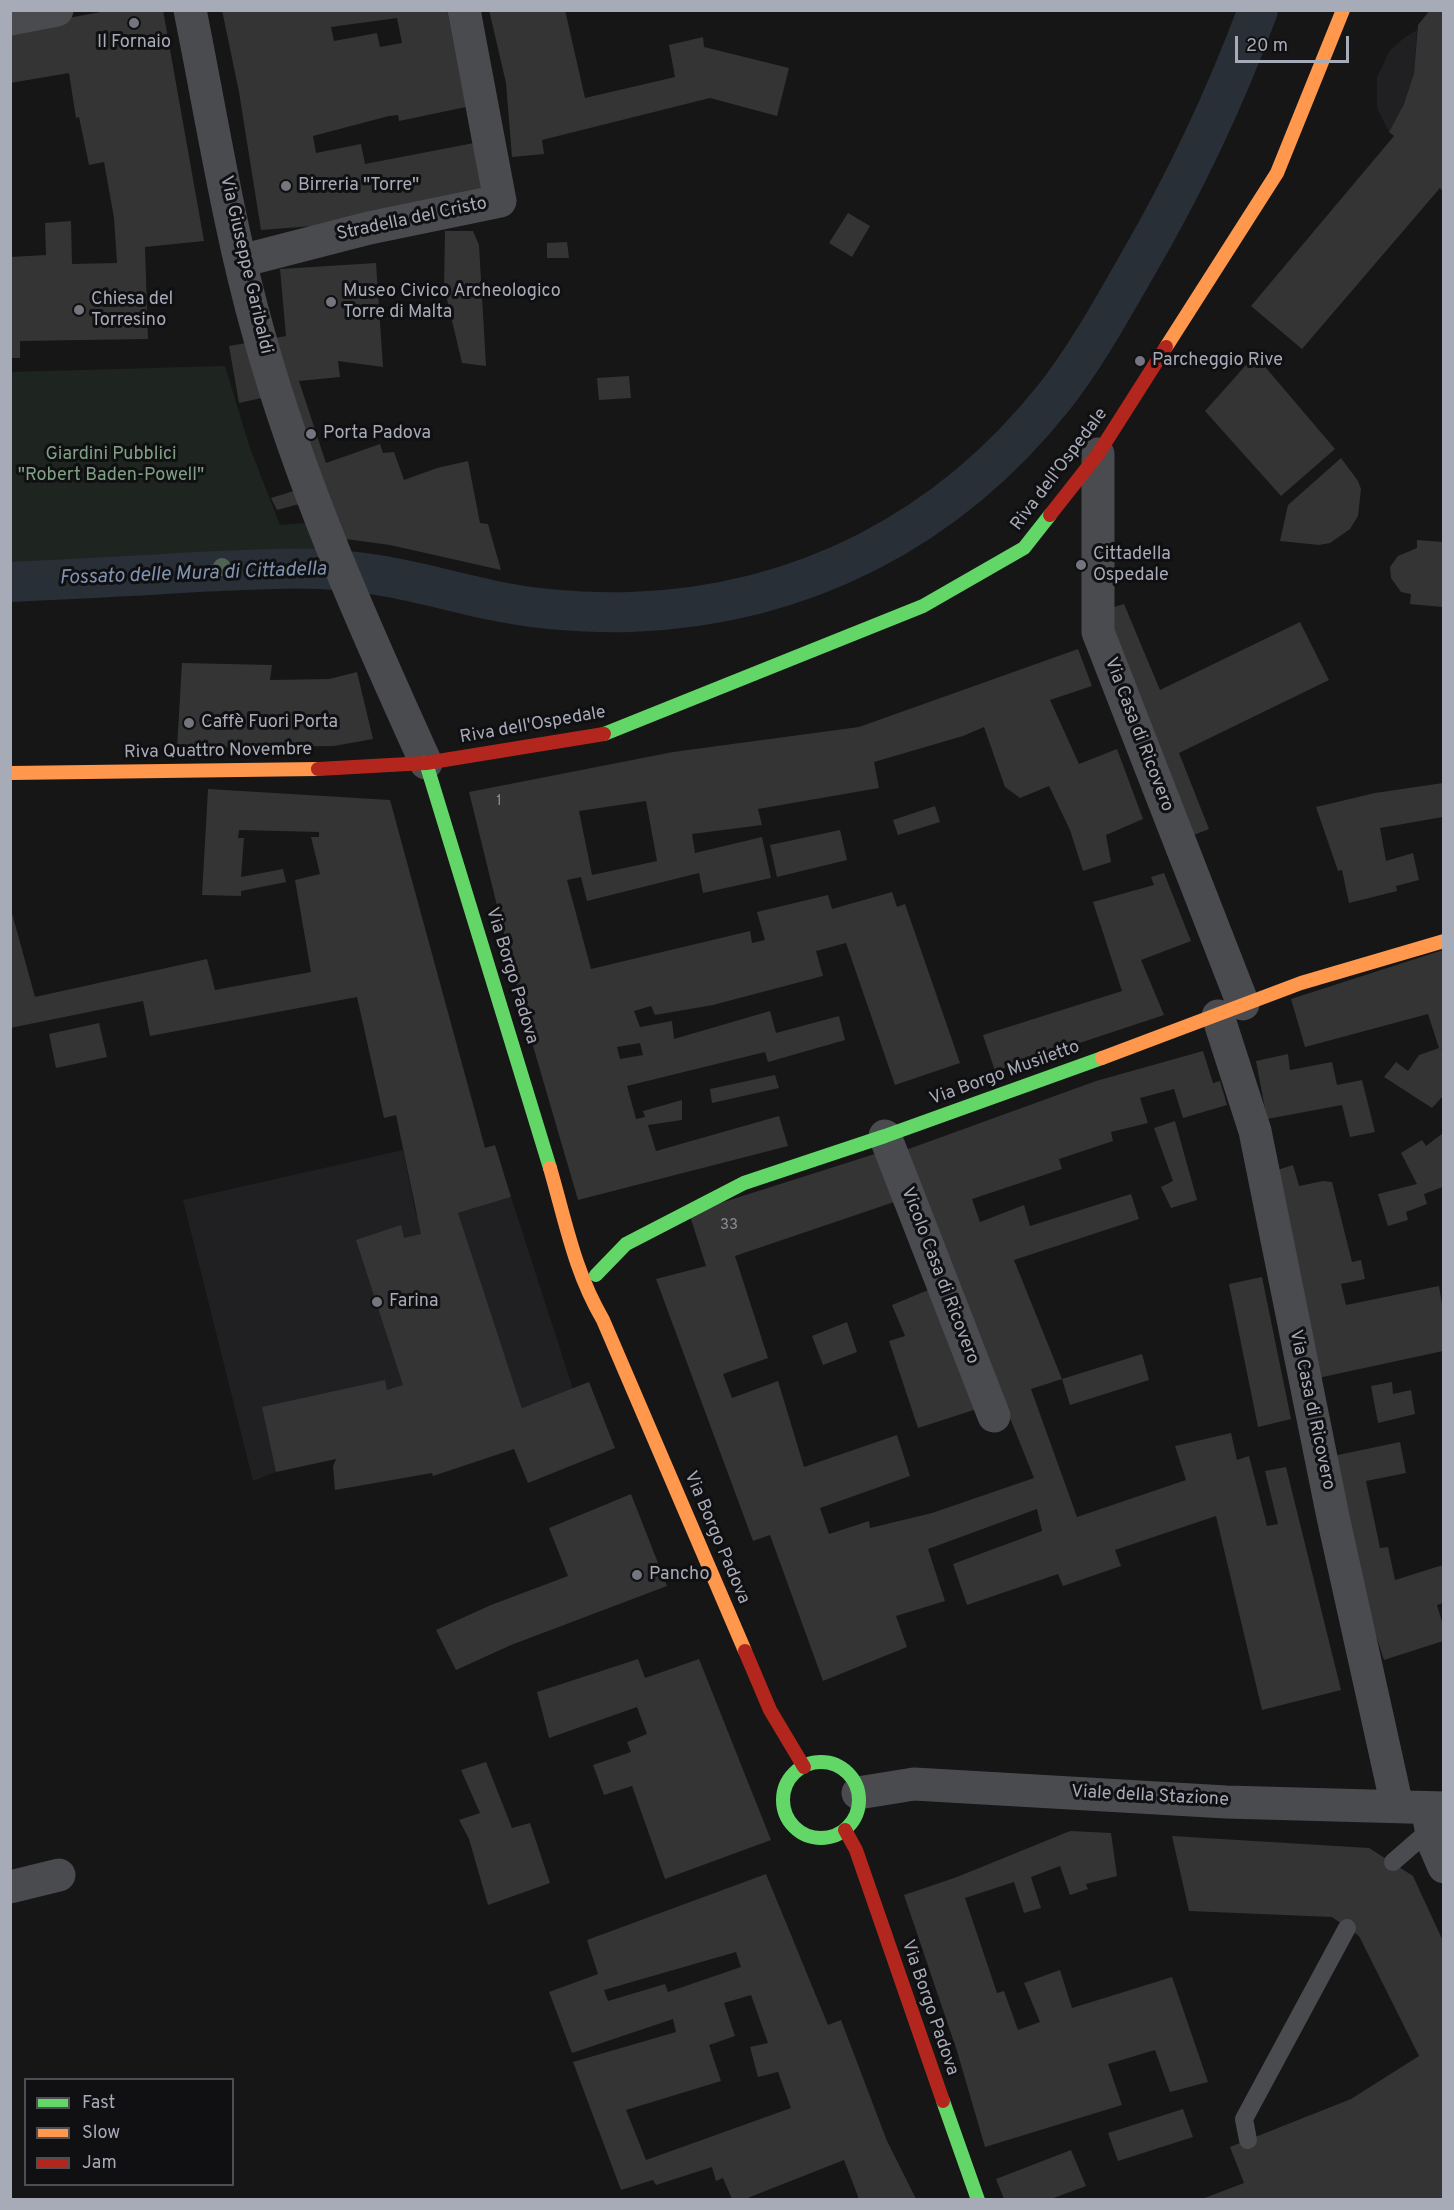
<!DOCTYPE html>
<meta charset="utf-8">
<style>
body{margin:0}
#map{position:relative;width:1454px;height:2210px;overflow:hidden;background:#161616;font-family:Overpass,sans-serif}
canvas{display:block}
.frame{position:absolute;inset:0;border:12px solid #a7aab7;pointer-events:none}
.legend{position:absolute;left:24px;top:2078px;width:210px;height:108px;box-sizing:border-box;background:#101012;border:2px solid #4c4e54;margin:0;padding:8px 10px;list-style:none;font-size:18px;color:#a7aab7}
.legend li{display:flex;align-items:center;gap:12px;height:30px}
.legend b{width:30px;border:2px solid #4c4e54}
.scale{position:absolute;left:1235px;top:36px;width:114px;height:27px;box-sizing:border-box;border:3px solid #a7aab7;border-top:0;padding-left:8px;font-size:18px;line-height:21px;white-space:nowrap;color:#a7aab7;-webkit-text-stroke:4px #101012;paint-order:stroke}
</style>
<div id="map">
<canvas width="1454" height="2210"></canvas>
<div class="frame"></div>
<ul class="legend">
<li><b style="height:8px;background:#63d668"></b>Fast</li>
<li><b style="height:8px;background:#ff974d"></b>Slow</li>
<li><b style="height:8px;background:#b3261e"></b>Jam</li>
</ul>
<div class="scale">20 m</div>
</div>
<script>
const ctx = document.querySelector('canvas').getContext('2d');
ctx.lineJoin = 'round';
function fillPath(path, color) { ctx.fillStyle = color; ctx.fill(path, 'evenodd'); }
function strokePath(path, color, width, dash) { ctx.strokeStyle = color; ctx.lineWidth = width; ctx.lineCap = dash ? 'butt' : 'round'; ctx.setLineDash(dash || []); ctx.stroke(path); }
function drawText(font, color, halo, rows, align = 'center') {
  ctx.font = font + ' Overpass,sans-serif'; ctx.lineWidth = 6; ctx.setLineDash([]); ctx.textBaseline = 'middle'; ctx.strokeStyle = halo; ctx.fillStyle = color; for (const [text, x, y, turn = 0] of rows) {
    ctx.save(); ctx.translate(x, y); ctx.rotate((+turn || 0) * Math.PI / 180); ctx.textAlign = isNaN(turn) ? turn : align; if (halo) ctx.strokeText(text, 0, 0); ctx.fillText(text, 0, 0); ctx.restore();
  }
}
fillPath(new Path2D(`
 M1417,30L1414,73L1404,104L1389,132L1377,108V77L1390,50L1404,38Z
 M403,1150L416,1215L451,1208L452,1215L511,1197L573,1389L522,1408L276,1472L253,1481L183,1200Z`), '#202022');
fillPath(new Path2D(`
 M225,366L250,448L280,525L306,523L320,551L11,570V372Z`), '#1e2520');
strokePath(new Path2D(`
 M10,582C73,579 135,576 198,572C247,570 296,566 346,571C395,575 443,590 491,600C537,610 584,613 631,612C802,606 949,530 1055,396C1087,355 1112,309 1138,264C1185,183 1225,99 1258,10`), '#292f37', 40);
fillPath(new Path2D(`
 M111,10H163L204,241L145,247L148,339L20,341V358H10V257L46,255L45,223L71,221L72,264L117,263L114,218L104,162L89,165L79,117L76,118L69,73L10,83V29Z
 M222,10H447L466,107L399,121L398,115L389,116L313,136L316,153L361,144L365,164L474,143L483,197L365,222L261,230L239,92ZM397,18L402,43L380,47L377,33L334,41L331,27Z
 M489,10H565L585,98L675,77L669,45L703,37L704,47L789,68L777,116L710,98L542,140L544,154L512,157L506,83Z
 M1430,10H1443V192L1440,188L1302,349L1251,306L1394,136L1389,132L1404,104L1414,73L1418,25Z
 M848,213L870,226L852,257L829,243Z
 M445,231H473L479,245L486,366L462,363L444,287Z
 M567,242L569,258H547V243Z
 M376,263L383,367L338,361L340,377L299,381L326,463L380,444L383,453L394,452L404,480L437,468L468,461L480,523L488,524L501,570L390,545L331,537L329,496L277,510L271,498L323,482L284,393L239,403L229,346L286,336L280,269Z
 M1255,355L1335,449L1281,496L1205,411Z
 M629,376L631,398L599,400L597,378Z
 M1341,458L1358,481L1361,489L1358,516L1350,529L1330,543L1319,545L1280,541L1288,505Z
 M1417,540L1443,542V607L1410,604L1411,594L1401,592L1391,578L1390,567L1398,556L1417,548Z
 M1124,604L1160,690L1300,622L1329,680L1179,753L1209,829L1186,838L1114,650V607Z
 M1078,649L1092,686L1050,700L1079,764L1117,749L1143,819L1106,835L1111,862L1083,871L1070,830L1049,786L1020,798L1005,787L984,727L963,736L874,762L879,788L758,809L762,825L692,834L695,853L762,837L771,878L703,893L699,873L587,901L581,877L567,880L591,969L750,931L752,943L765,940L757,912L828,895L832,909L892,892L897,907L905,904L960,1063L895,1085L846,943L816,951L823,976L713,1005L655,1015L651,1006L634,1011L640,1027L672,1021L674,1039L770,1011L776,1033L839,1016L845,1040L768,1062L765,1052L627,1086L636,1119L645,1117L643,1111L682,1100V1120L648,1125L656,1151L779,1116L788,1146L578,1200L524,1015L469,792L673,752L859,727ZM646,801L657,861L592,875L579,811ZM640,1043L643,1055L620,1059L617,1047Z
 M182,663L272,665L270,680L329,679L357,672L373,739L334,746L177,748Z
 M1443,783V817L1380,828L1386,861L1413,853L1419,880L1396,886L1397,891L1349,903L1342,870L1338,871L1316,807L1375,793Z
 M208,789L390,800L485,1148L495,1145L511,1197L458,1213L520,1403L522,1408L589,1382L615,1448L528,1483L514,1449L433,1476L432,1473L335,1490L333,1466L336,1459L276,1472L262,1407L385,1380L387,1390L403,1385L356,1240L401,1225L404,1238L421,1234L396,1115L384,1118L357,997L150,1036L143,1001L10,1028V906L35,997L207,959L215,990L311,972L295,880L320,874L311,837H319V832L239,830L238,838H244L241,877L283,869L286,882L241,891V896L202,895Z
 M935,806L940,822L898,835L893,820Z
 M840,830L847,860L777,877L770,845Z
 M1164,873L1191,941L1141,960L1164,1015L995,1071L983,1035L1122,991L1093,902L1154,885L1151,877Z
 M1443,950V1047L1441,1048L1443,1050V1096L1432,1108L1384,1077L1396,1062L1408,1071L1419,1055L1439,1048L1428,1014L1305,1047L1291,999Z
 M99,1023L107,1057L56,1068L49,1034Z
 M1203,1051L1213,1083L1220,1081L1227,1105L1183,1118L1174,1089L1140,1098L1148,1123L1111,1132L1113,1141L1059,1159L1062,1169L972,1199L980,1222L1024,1205L1030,1226L1131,1194L1139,1219L1014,1260L1062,1379L1142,1354L1149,1380L1070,1405L1062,1379L1031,1389L1077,1517L1186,1480L1175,1446L1231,1433L1237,1460L1249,1456L1267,1526L1278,1524L1265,1471L1286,1467L1341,1690L1262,1710L1216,1516L1115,1550L1121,1566L1063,1586L1058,1574L967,1605L953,1564L1042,1531L1037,1509L928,1549L945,1601L896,1616L907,1647L823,1681L770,1535L753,1541L656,1279L706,1266L689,1213L881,1152L900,1200L735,1256L768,1358L723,1374L732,1398L778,1381L804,1467L897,1435L910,1476L820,1508L829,1534L869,1521L870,1528L932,1513L1034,1478L903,1151L1096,1081Z
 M1288,1054L1290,1070L1332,1062L1337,1085L1362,1080L1375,1132L1350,1137L1342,1105L1267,1119L1256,1061Z
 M775,1075L779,1088L712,1103L710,1089Z
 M1175,1121L1197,1200L1171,1208L1161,1187L1173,1181L1154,1128Z
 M1443,1133V1187L1424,1194L1427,1204L1406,1212L1408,1220L1388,1226L1378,1194L1417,1184L1401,1153L1422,1140L1426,1146Z
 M1293,1165L1299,1186L1323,1181L1332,1182L1352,1262L1361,1260L1365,1279L1341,1284L1346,1305L1439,1286L1443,1310V1351L1318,1378L1271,1172Z
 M1262,1277L1291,1419L1258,1427L1229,1284Z
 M933,1288L980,1408L918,1428L889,1341L905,1336L892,1305Z
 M847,1322L857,1352L823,1365L812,1336Z
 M1392,1382L1393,1394L1411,1390L1415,1414L1378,1423L1371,1386Z
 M1400,1442L1406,1473L1366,1481L1380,1548L1388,1547L1395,1580L1443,1565V1603L1437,1605L1443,1625V1641L1384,1660L1361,1590L1333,1456Z
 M631,1494L667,1586L511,1645L456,1670L436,1630L491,1605L568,1576L549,1528Z
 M638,1659L645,1678L699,1659L771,1840L665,1879L632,1786L604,1795L593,1765L631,1752L627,1742L647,1734L637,1707L549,1738L537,1692Z
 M486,1762L512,1828L530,1823L550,1883L488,1905L469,1839L459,1820L480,1813L461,1770Z
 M1070,1831L1111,1833L1117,1876L1086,1884L1088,1889L1070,1895L1060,1866L1031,1877L1041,1908L1024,1913L1014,1882L965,1898L997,1993L1004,1991L1018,2030L1040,2022L1024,1983L1060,1970L1072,2008L1172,1977L1208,2082L1170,2092L1155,2050L1108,2064L1122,2105L985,2147L957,2051L904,1895L957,1877Z
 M1172,1836L1369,1848L1413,1876L1443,1941V2199H1202L1244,2183L1230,2147L1351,2099L1419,2056L1359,1936L1332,1917L1189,1911Z
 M766,1874L828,2025L841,2020L887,2141L916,2199H859L844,2160L745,2199H732L723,2178L716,2181L712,2167L656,2185L653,2180L621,2190L573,2062L676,2032L673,2019L572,2053L549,1992L598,1974L587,1940ZM736,1952L741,1967L668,1992L665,1984L608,2001L604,1990ZM751,1995L768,2043L750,2047L758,2077L778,2072L791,2108L646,2160L626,2110L721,2081L709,2045L735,2036L724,2003Z
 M1183,2109L1193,2137L1118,2161L1108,2133Z
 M1071,2150L1086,2186L1051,2199H1004L996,2179Z`), '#343435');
strokePath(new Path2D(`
 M1393,1862L1431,1829
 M1248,2140L1244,2119L1347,1928`), '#4a4b4f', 18);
strokePath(new Path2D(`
 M190,10C212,119 229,229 259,335C300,483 363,624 426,763
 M10,19L57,10
 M241,261L369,228L500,201L464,10
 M1098,454V632L1243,1004
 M1218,1016L1255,1131L1333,1517L1397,1806
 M885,1136L994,1416
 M858,1793L914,1784L1226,1802L1444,1808
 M1427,1808L1434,1844L1444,1867
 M10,1887L59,1875`), '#4a4b4f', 33);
strokePath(new Path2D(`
 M604,734L923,606L1024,548L1050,515
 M426,763L550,1168
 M596,1275L626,1244L744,1183L885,1136L1102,1058
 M783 1800a38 38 0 1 1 76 0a38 38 0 1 1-76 0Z
 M943,2101L978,2200`), '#63d668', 14);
strokePath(new Path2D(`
 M1166,347L1277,173L1343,10
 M10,773L318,769
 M1102,1058L1301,983L1444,941
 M550,1168C566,1223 574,1270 603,1320L745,1651`), '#ff974d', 14);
strokePath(new Path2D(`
 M1050,515L1098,454L1166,347
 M318,769L426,763L604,734
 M745,1651L770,1710L804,1767
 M845,1830L856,1850L943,2101`), '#b3261e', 14);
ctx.fillStyle = '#506253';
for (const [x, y] of [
 [222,567]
]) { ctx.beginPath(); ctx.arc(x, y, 9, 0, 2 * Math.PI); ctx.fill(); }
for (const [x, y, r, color] of [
 [134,23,6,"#74767f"],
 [286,186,6,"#74767f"],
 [331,302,6,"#74767f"],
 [79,310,6,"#74767f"],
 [1140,361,6,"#74767f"],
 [311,434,6,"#74767f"],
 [1081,565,6,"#74767f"],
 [189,723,6,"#74767f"],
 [377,1302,6,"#74767f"],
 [637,1575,6,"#74767f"]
]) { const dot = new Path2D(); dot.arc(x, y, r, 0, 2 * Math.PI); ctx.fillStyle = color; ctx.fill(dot); strokePath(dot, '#101012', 2); }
drawText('15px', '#8a8c96', null, [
 ["1",499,802],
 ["33",729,1226]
]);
drawText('18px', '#a7aab7', '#101012', [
 ["Il Fornaio",134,43,"center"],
 ["Birreria \"Torre\"",298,186],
 ["Museo Civico Archeologico",343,292],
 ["Torre di Malta",343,313],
 ["Chiesa del",91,300],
 ["Torresino",91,321],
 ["Parcheggio Rive",1152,361],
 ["Porta Padova",323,434],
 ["Cittadella",1093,555],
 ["Ospedale",1093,576],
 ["Caffè Fuori Porta",201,723],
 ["Farina",389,1302],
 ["Pancho",649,1575]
], 'left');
drawText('18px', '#a7aab7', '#101012', [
 ["Stradella del Cristo",412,220,-12],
 ["Via Giuseppe Garibaldi",245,265,77],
 ["Riva dell'Ospedale",1060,470,-53],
 ["Riva dell'Ospedale",533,726,-10],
 ["Via Casa di Ricovero",1138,735,69],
 ["Riva Quattro Novembre",218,752,-1],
 ["Via Borgo Padova",511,976,73],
 ["Via Borgo Musiletto",1005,1074,-20],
 ["Vicolo Casa di Ricovero",939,1276,69],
 ["Via Casa di Ricovero",1311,1410,78],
 ["Via Borgo Padova",716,1538,67],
 ["Viale della Stazione",1150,1797,3],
 ["Via Borgo Padova",929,2008,71]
]);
drawText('18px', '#7fa185', '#101012', [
 ["Giardini Pubblici",111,455],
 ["\"Robert Baden-Powell\"",111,476]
]);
drawText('italic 20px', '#7f93b1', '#101012', [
 ["Fossato delle Mura di Cittadella",193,575,-2]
]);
</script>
